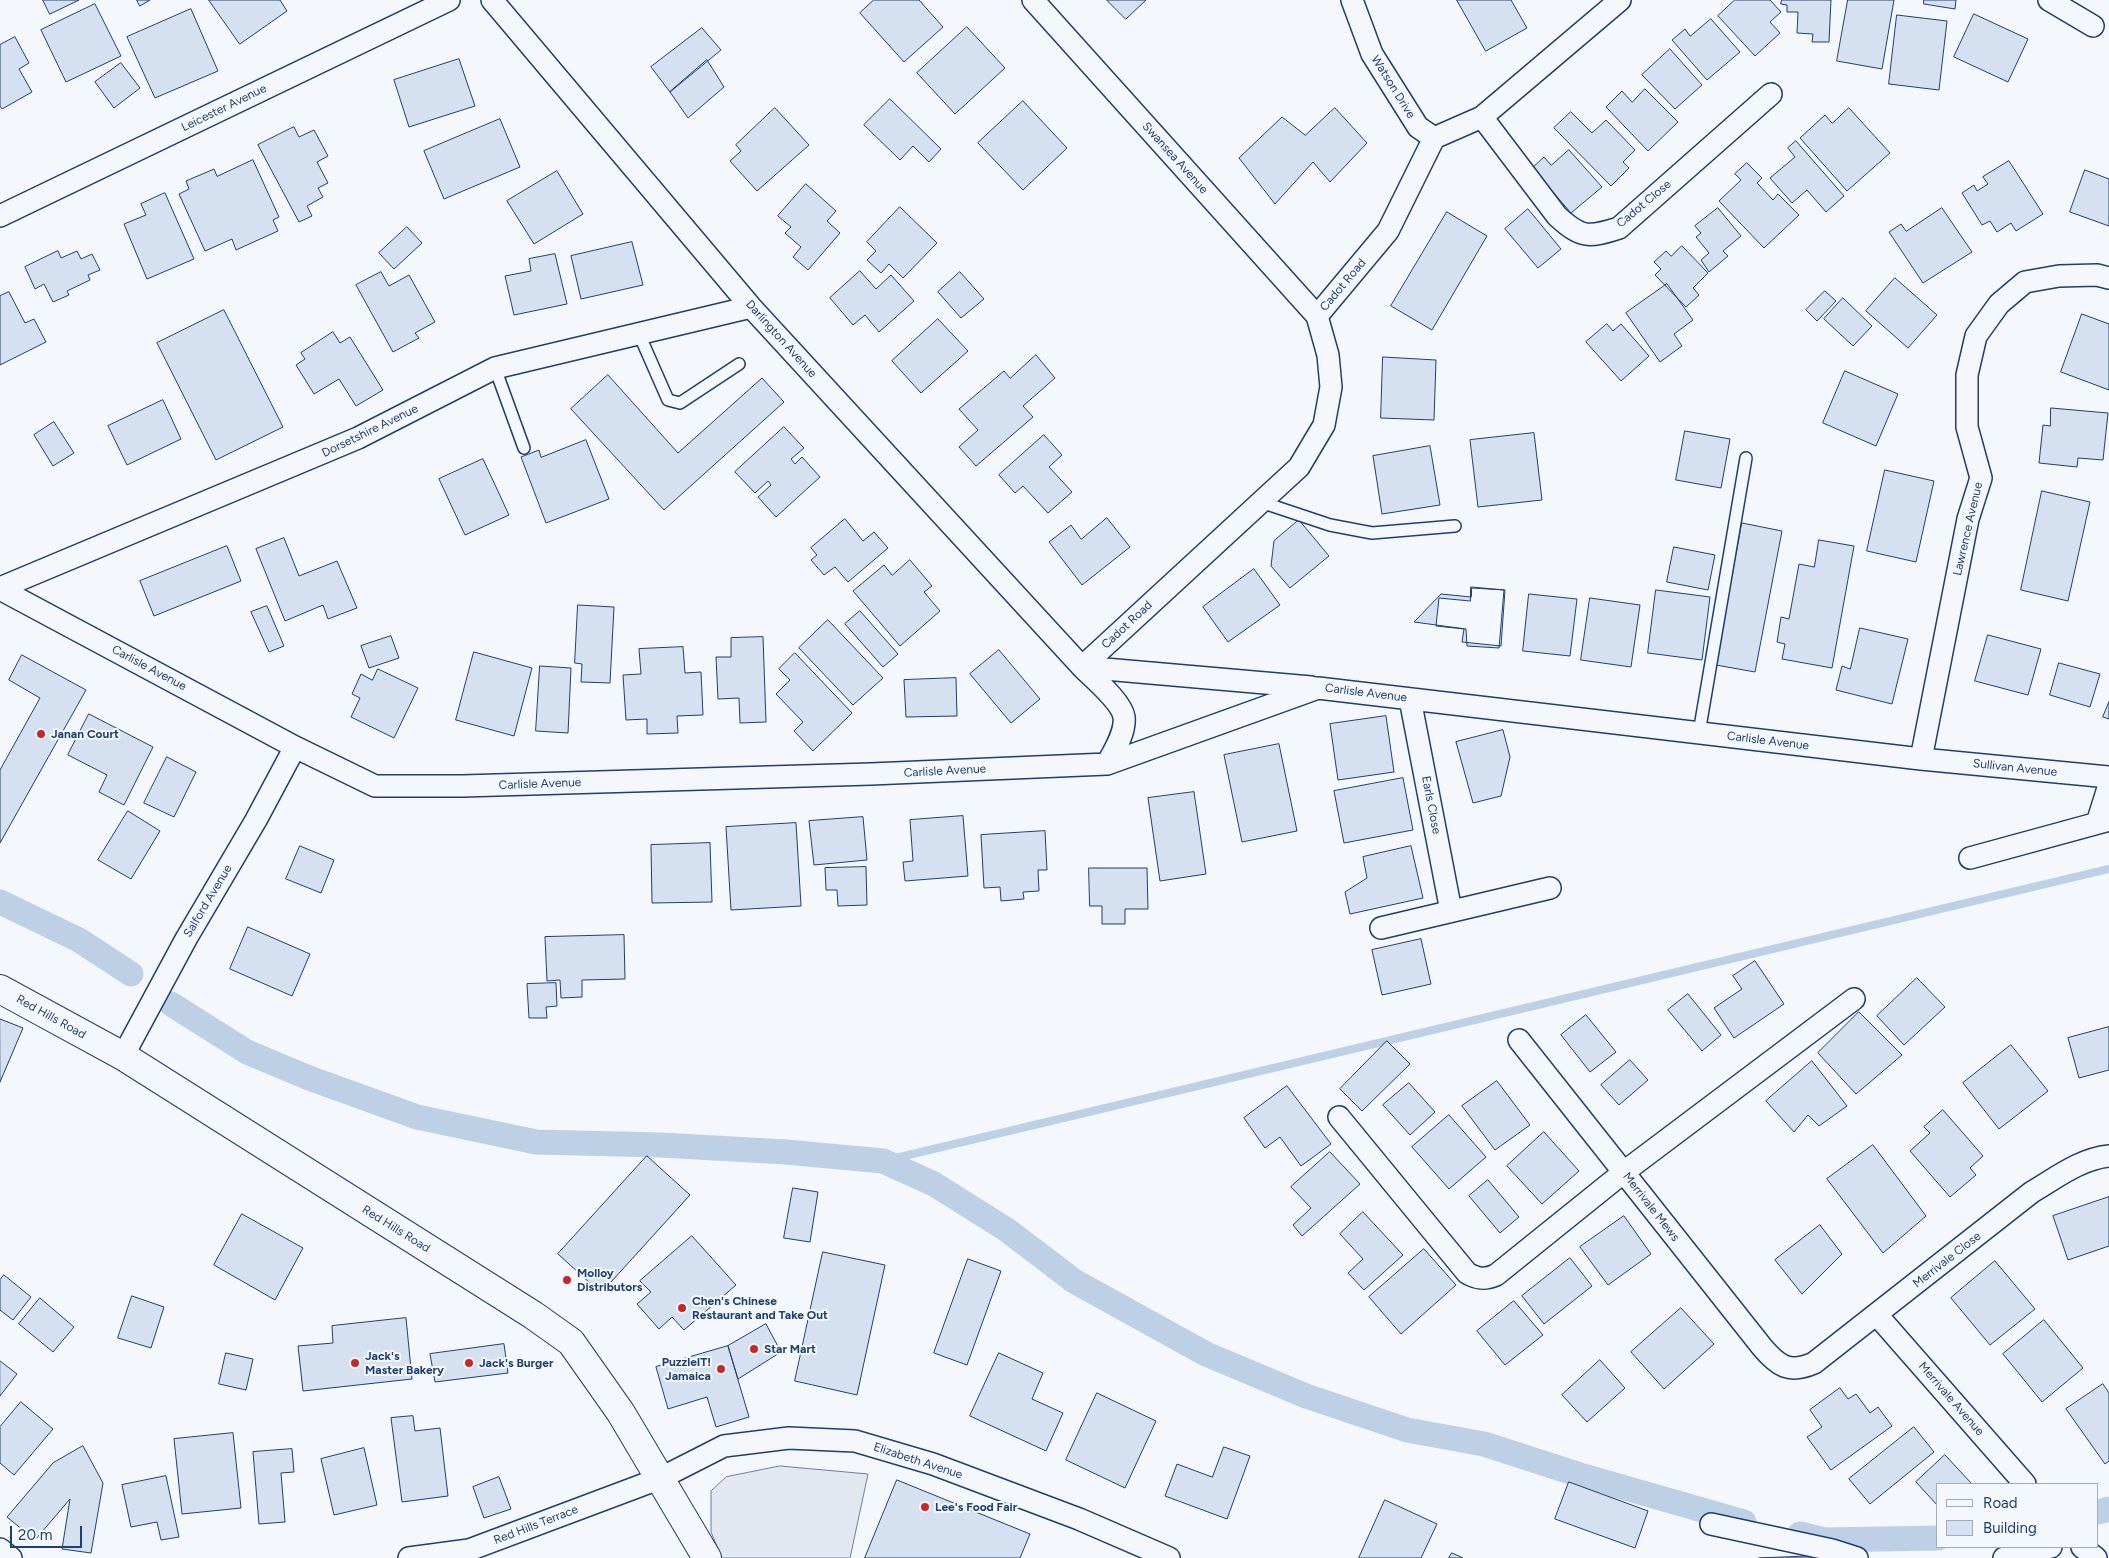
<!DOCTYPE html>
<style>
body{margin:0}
#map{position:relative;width:2109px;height:1558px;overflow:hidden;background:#f4f7fb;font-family:Figtree,sans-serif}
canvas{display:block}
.legend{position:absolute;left:1936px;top:1483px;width:162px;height:65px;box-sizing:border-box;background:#f4f7fb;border:1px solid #9eadc5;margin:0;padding:6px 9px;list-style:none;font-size:15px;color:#1d3f73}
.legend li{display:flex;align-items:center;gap:10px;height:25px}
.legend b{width:25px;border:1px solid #9eadc5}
.scale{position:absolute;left:10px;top:1526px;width:72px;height:22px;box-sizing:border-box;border:2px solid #1d3f73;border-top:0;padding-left:6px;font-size:15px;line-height:18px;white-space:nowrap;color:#1d3f73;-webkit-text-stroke:4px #f4f7fb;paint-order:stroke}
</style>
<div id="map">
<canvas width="2109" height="1558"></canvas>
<ul class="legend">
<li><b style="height:6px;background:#f4f7fb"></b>Road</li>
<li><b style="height:14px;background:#d5e0f0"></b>Building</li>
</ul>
<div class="scale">20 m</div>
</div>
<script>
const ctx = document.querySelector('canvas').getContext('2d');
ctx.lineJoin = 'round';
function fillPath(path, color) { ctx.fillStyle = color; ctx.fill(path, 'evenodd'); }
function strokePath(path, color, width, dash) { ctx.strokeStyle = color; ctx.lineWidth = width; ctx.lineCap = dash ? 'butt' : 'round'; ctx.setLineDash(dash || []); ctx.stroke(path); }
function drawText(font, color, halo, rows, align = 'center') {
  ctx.font = font + ' Figtree,sans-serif'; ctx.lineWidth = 4; ctx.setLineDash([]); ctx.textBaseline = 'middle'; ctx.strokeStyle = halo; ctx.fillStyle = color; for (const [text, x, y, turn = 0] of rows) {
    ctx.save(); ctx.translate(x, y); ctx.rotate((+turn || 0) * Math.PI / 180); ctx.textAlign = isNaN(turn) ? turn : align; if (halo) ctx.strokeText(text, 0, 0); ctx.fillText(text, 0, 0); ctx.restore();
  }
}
const parking = new Path2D(`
 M780,1466L868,1474L850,1558H722L711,1532V1491L726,1477Z`);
fillPath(parking, '#e3e8f0');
strokePath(parking, '#687fa3', 1);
strokePath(new Path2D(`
 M883,1161L2109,869`), '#bed0e5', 8);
strokePath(new Path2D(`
 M0,902L79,940L131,974
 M171,1004L247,1052L309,1078L417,1117L536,1142L661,1145L786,1152L883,1161L934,1184L1007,1230L1074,1281L1206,1354L1306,1396L1407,1430L1484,1444L1580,1475L1744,1522
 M2098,1512L2109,1509
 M1800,1534L1824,1540L1938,1538`), '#bed0e5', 25);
const building = new Path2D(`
 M43,0H79L50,14Z
 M137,0H150L140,6Z
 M209,0H280L287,11L240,44Z
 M874,0H919L943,27L904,62L860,13Z
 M1107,0H1146L1126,19Z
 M1457,0H1511L1527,28L1486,51Z
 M1735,0H1770L1781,12L1770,22L1780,33L1755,56L1718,16Z
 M1782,0H1831L1829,42H1812L1813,34L1797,33L1798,12H1787V5L1781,4Z
 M1848,0H1894L1882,69L1837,61Z
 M1924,0H1956L1955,9L1924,4Z
 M95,4L121,56L66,82L41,30Z
 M191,9L218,71L155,98L127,37Z
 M1974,14L2028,39L2008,82L1954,57Z
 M1897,15L1947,21L1939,90L1889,84Z
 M1711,19L1740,52L1707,80L1672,40L1685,29L1690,36Z
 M967,27L1005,68L955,114L917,73Z
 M702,28L721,50L670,92L651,67Z
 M15,37L29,63L19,69L32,92L2,109L0,106V45Z
 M1670,49L1702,85L1675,109L1642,75Z
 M459,59L475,106L409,127L394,80Z
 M707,60L724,87L688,118L670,92Z
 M121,63L140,88L114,108L95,82Z
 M1645,89L1678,122L1648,151L1606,107L1622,91L1632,102Z
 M890,99L941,149L929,162L913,146L900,160L864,125Z
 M1023,101L1067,148L1023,190L978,143Z
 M775,108L809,145L757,191L730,161L741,151L736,145Z
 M1335,108L1367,143L1330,182L1313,162L1275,204L1239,158L1282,117L1305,135Z
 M1849,108L1890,153L1847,191L1800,138L1825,115L1832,123Z
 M1571,112L1592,133L1606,120L1635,150L1623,162L1629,168L1611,186L1554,128Z
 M500,119L520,167L444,199L424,151Z
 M294,127L299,137L314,130L328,156L317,162L328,183L318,188L323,197L307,206L312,216L299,222L258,145Z
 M1796,141L1844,196L1826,212L1807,190L1792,203L1770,178L1795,157L1788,148Z
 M1569,150L1602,187L1571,213L1532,168L1544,157L1551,165Z
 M253,160L279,217L273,220L278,231L236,250L232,239L205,251L179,194L189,189L186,181L214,169L217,176Z
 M2009,161L2043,214L2016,231L2011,223L1997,232L1990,221L1982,225L1962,193L1974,185L1977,191L1988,184L1983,177Z
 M1747,163L1762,178L1757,183L1773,200L1778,194L1799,215L1764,248L1719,201L1741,180L1735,174Z
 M2085,170L2109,179V226L2070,212Z
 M557,171L583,214L534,244L507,201Z
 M806,184L836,211L827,221L840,233L808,270L793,257L801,247L785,233L791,227L778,216Z
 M165,193L194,259L147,279L124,224L146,215L141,204Z
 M900,207L937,243L903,278L889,264L881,273L867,260L876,251L867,242Z
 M1718,208L1741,236L1723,251L1728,256L1709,272L1701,260L1709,253L1696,237L1701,233L1695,226Z
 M1942,208L1972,252L1923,283L1889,232L1901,224L1906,231Z
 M1528,209L1561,249L1538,268L1505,229Z
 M1447,212L1487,236L1432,330L1391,306Z
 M407,227L422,243L394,269L379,253Z
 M632,242L643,285L581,299L571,256Z
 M1682,246L1708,273L1693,288L1699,295L1686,307L1655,275L1661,269L1654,262L1666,251L1671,256Z
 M58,251L61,258L77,251L81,259L92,254L100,270L88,275L90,280L67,291L69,295L53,302L44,284L35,289L25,267Z
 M555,254L567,304L514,315L505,276L531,271L529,259Z
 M860,271L876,289L891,275L914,301L879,332L865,315L853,325L830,298Z
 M381,272L389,286L409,275L435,322L415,333L419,338L393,352L356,285Z
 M960,272L984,299L961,318L938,292Z
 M1895,278L1937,315L1908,348L1866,311Z
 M1667,284L1693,320L1674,334L1682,346L1660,362L1626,313Z
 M1825,291L1836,301L1817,321L1806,310Z
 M9,292L25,323L34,319L46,342L0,365V296Z
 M1843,298L1872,326L1853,346L1824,319Z
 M224,310L283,427L216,460L157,343Z
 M2082,314L2109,324V390L2061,372Z
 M938,319L968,351L921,393L892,361Z
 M1607,324L1613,331L1621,324L1649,356L1621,381L1586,342Z
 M333,332L340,343L350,337L383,390L356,406L339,379L314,394L296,365L305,359L301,353Z
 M1036,355L1055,378L1023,406L1033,417L976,466L959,447L978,430L959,409L1004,371L1010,378Z
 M1383,357L1436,360L1434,420L1381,418Z
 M1845,371L1898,394L1876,446L1823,423Z
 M608,375L678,453L762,378L784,402L664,510L571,409Z
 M163,400L181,439L127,465L108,426Z
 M2051,408L2108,413L2103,460L2078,458L2077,467L2039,463L2043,425L2050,426Z
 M54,422L74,453L53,466L34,435Z
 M784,427L804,448L791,459L795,464L802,457L820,477L776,517L758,497L771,485L768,481L755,493L735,472Z
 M1685,431L1730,439L1721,488L1676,480Z
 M1534,433L1542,500L1478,507L1470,440Z
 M1044,435L1062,455L1049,467L1072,492L1048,513L1023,486L1015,493L999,475Z
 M586,440L609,499L546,523L521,457L539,450L541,457Z
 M1430,446L1440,505L1382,514L1373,456Z
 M483,459L509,515L465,535L439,479Z
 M1885,470L1934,481L1916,562L1867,551Z
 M2042,491L2090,502L2068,601L2021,590Z
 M1107,518L1130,547L1082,585L1049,542L1071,525L1081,539Z
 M845,519L863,541L874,532L888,548L848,582L835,567L824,575L811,560L817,555L811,548Z
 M1299,520L1329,556L1290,588L1271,566L1274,541Z
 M1742,523L1782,531L1755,672L1716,665Z
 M284,538L299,576L337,561L357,608L328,619L323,605L285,621L256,549Z
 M1819,540L1854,546L1832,668L1782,659L1785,644L1777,642L1781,617L1789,619L1799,564L1814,567Z
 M227,546L241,581L154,616L140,581Z
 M1674,547L1715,555L1708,590L1667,582Z
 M910,560L932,586L924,592L940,611L900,646L853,591L884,565L892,575Z
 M1254,569L1280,605L1228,642L1203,607Z
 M1471,587L1505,590L1501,646L1462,642L1464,629L1436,626L1439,598L1470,601Z
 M1472,588L1504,590L1499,648L1467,646L1466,629L1414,622L1441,594L1471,597Z
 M1656,590L1710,597L1702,660L1648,653Z
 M1529,594L1577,599L1570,656L1523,651Z
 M1590,598L1640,605L1631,667L1581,660Z
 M578,605L614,607L610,683L581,682L582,664L575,663Z
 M267,606L284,646L269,652L251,612Z
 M860,611L898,654L883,667L845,624Z
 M828,620L883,678L853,705L799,648Z
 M1860,628L1908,639L1892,704L1836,690L1842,666L1850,669Z
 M1988,635L2041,649L2028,695L1975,681Z
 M391,636L399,658L369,668L361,646Z
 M763,637L766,722L740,723L739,698L718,699L716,657H731V638Z
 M683,647L685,673L701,672L703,715L677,716L678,733L647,734V719L626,720L623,675L641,674L639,649Z
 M999,650L1040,699L1011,723L970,674Z
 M474,652L532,668L514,736L456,720Z
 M795,653L852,713L813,751L794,731L803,722L776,694L790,680L779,669Z
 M22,655L86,690L0,843V770L40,698L9,680Z
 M2059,663L2100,674L2090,707L2050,695Z
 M540,666L571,668L568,733L536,731Z
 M378,669L418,688L394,738L351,717L360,698L352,694L361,674L372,680Z
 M956,678L957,716L906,717L904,680Z
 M2109,702V719L2103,717Z
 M89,714L153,747L124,805L99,792L107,775L68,755Z
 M1386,716L1394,772L1338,780L1330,724Z
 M1503,730L1510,757L1501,796L1473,803L1456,742Z
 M1279,744L1297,831L1242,842L1224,755Z
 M167,757L196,772L174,817L144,803Z
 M1403,778L1413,830L1344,843L1334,791Z
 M1194,792L1206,874L1160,881L1148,798Z
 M128,811L160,831L131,879L98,860Z
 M963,816L968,876L905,881L903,862L913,861L910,820Z
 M863,817L867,860L814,865L809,821Z
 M796,823L801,906L731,910L726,827Z
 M1045,831L1047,870H1038L1039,891L1023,892L1024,899L1001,901L1000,887L984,888L981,835Z
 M710,843L712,902L652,903L651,845Z
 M300,846L334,860L321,893L286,879Z
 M1411,846L1423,898L1350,914L1345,892L1367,878L1363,857Z
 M866,867L867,905L838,906L837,890H826L825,868Z
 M1089,868H1147L1148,909H1125V924H1102V906H1090Z
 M248,927L310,954L292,996L230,969Z
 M624,935L625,979L582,980V997L561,998L560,980L547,981L545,937Z
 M1421,939L1431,984L1382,995L1372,950Z
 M1755,961L1784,1004L1734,1038L1714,1008L1742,989L1733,976Z
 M1917,978L1945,1007L1904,1045L1877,1016Z
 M556,983L557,1006L546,1007L547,1018H529L527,984Z
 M1688,994L1721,1035L1702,1051L1668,1010Z
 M1859,1012L1902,1055L1856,1094L1818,1053Z
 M1586,1015L1616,1052L1590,1072L1561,1035Z
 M0,1019L23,1028L0,1082Z
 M2109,1027V1070L2079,1078L2068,1038Z
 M1387,1041L1410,1064L1362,1111L1340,1089Z
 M2011,1045L2048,1091L1999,1129L1963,1083Z
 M1630,1060L1648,1080L1619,1105L1601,1085Z
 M1812,1061L1847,1106L1819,1126L1808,1115L1794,1132L1766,1101Z
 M1497,1081L1530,1125L1495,1150L1462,1106Z
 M1409,1083L1435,1112L1410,1135L1383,1105Z
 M1287,1086L1331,1144L1301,1166L1280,1137L1265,1148L1244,1118Z
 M1943,1110L1983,1156L1970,1168L1976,1175L1950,1197L1910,1151L1930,1133L1924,1127Z
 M1449,1115L1486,1157L1449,1189L1412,1147Z
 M1544,1132L1579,1171L1542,1204L1507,1166Z
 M1873,1145L1926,1216L1883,1253L1827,1179Z
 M1330,1152L1360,1184L1302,1236L1293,1225L1311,1208L1291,1187Z
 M647,1156L690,1195L601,1293L558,1254Z
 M1488,1180L1519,1217L1500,1233L1469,1196Z
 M793,1188L818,1192L810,1242L784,1238Z
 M2109,1197V1246L2068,1260L2053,1216Z
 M1363,1212L1403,1255L1364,1290L1348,1273L1363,1259L1340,1234Z
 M242,1214L303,1248L275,1300L214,1265Z
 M1624,1216L1651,1254L1608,1285L1580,1247Z
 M1820,1225L1842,1254L1802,1294L1775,1260Z
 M692,1236L736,1285L684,1330L672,1317L659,1329L637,1304L651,1292L640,1281Z
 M1424,1249L1456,1285L1401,1334L1369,1297Z
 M823,1252L885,1265L857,1395L795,1381Z
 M1570,1258L1592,1286L1544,1324L1522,1296Z
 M968,1259L1001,1271L967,1365L934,1353Z
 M1995,1261L2035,1309L1990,1345L1951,1298Z
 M4,1275L31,1297L13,1320L0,1310V1280Z
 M132,1296L164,1307L151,1348L118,1338Z
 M40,1298L74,1327L53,1352L19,1324Z
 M1514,1301L1543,1335L1505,1365L1477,1331Z
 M1681,1308L1714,1344L1664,1389L1631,1352Z
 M406,1318L412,1379L303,1391L298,1346L333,1343L332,1326Z
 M2044,1320L2083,1368L2042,1402L2003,1354Z
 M766,1324L781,1352L738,1379L728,1346Z
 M504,1344L508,1373L435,1382L430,1354Z
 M728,1346L749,1417L716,1427L707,1397L668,1409L656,1367Z
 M226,1353L253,1359L246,1390L219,1384Z
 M999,1353L1043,1373L1032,1399L1063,1413L1046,1451L970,1416Z
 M1600,1360L1625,1388L1587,1422L1562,1395Z
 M0,1361L17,1374L0,1396Z
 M2103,1384L2109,1393V1461L2105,1464L2066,1409Z
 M1840,1388L1848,1399L1856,1394L1870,1413L1878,1407L1892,1426L1831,1470L1807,1437L1822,1427L1810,1410Z
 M1097,1393L1156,1421L1125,1488L1066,1460Z
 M21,1402L53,1429L14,1475L0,1463V1427Z
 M413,1416L415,1431L440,1428L448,1496L402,1502L391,1418Z
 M1914,1427L1934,1452L1870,1504L1849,1479Z
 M233,1433L241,1508L182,1514L174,1439Z
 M83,1446L103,1483L91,1553L62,1549L70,1499L35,1540L7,1517L53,1463Z
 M1224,1447L1250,1456L1227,1519L1165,1496L1177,1464L1212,1477Z
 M364,1448L377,1505L334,1515L321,1459Z
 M292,1449L294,1472L281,1473L285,1522L259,1524L253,1452Z
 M1945,1455L1972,1484H1938V1506L1916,1482Z
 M166,1476L179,1537L161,1540L157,1522L131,1527L122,1485Z
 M499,1477L511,1509L484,1518L473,1487Z
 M897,1480L1030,1534L1020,1558H865Z
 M1569,1482L1648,1511L1635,1548L1555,1519Z
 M1385,1500L1437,1524L1421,1558H1359Z
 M1452,1553L1463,1558H1449Z
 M1817,1556V1558H1759Z`);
fillPath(building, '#d5e0f0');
strokePath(building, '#1d3f73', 1);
const lane = new Path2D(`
 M639,334L668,400L680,403L739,364
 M495,368L524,448
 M1261,502L1330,525L1372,533L1455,526
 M1699,733L1746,458`);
const street = new Path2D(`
 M492,0L751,307L1082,667C1093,678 1122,702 1124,717C1126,732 1114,751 1107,764
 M1033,0L1317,316
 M1352,0L1372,54L1418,127L1434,138
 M2049,0L2093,26
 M1482,117L1557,216C1581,238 1588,238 1619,228L1771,94
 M0,216L449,0
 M0,588L358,438L495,368L751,307
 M0,589L295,747L375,786H463L871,774L1107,764L1318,688L1921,759L2109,777
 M1082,667L1299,467L1324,425L1331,387L1328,355L1317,316L1388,231L1434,138L1482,117L1620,0
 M1082,667L1311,687
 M1410,699L1451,911
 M1921,759L1968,519L1981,478L1967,427V375L1976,336L1999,304L2025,282L2059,276L2097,275L2109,278
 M2097,823L2109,785
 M1970,858L2109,820
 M1381,928L1550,888
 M1519,1040L1762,1347C1778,1366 1789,1374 1814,1363L2032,1192C2056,1178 2080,1159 2109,1156
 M123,1056L186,939L256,820L295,747
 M1339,1117L1467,1273C1477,1279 1485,1280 1496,1275L1624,1172L1854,999
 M1877,1315L2025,1484
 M1711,1524L1832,1550L1857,1558
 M2082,1547L2096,1558
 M0,1549L11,1558
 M409,1558L469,1550L661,1478L724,1446L789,1438L855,1441L933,1464L1079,1519L1169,1558
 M2004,1558L2051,1547`);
const secondary = new Path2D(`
 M0,989L123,1056L533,1315L571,1342L621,1413L707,1558`);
strokePath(lane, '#1d3f73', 14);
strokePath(street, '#1d3f73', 24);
strokePath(secondary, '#1d3f73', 30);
strokePath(lane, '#f4f7fb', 11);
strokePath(street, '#f4f7fb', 21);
strokePath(secondary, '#f4f7fb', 28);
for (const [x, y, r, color] of [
 [41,734,5,"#c62828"],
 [567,1280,5,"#c62828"],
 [682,1308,5,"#c62828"],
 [754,1349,5,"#c62828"],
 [355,1363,5,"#c62828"],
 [469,1363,5,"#c62828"],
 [721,1369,5,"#c62828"],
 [925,1507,5,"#c62828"]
]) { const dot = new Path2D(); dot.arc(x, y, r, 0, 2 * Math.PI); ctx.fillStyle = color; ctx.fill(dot); strokePath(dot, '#f4f7fb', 2); }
drawText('12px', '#1d3f73', '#f4f7fb', [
 ["Watson Drive",1393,87,58],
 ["Leicester Avenue",224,108,-26],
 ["Swansea Avenue",1175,158,48],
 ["Cadot Close",1644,204,-40],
 ["Cadot Road",1343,285,-50],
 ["Darlington Avenue",781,339,48],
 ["Dorsetshire Avenue",370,431,-26],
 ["Lawrence Avenue",1968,529,-77],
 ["Cadot Road",1127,625,-43],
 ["Carlisle Avenue",149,668,28],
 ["Carlisle Avenue",1366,693,7],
 ["Carlisle Avenue",1768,741,7],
 ["Sullivan Avenue",2015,768,6],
 ["Carlisle Avenue",945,771,-3],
 ["Carlisle Avenue",540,784,-2],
 ["Earls Close",1431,805,79],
 ["Salford Avenue",208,901,-59],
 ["Red Hills Road",51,1017,29],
 ["Merrivale Mews",1651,1207,52],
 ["Red Hills Road",396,1229,32],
 ["Merrivale Close",1947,1260,-38],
 ["Merrivale Avenue",1951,1399,49],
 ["Elizabeth Avenue",918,1461,18],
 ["Red Hills Terrace",536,1525,-21]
]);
drawText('bold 12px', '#1d3f73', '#f4f7fb', [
 ["Janan Court",51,734],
 ["Molloy",577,1273],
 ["Distributors",577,1287],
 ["Chen's Chinese",692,1301],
 ["Restaurant and Take Out",692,1315],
 ["Star Mart",764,1349],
 ["Jack's",365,1356],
 ["Master Bakery",365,1370],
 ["PuzzleIT!",711,1362,"right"],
 ["Jamaica",711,1376,"right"],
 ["Jack's Burger",479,1363],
 ["Lee's Food Fair",935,1507]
], 'left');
</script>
